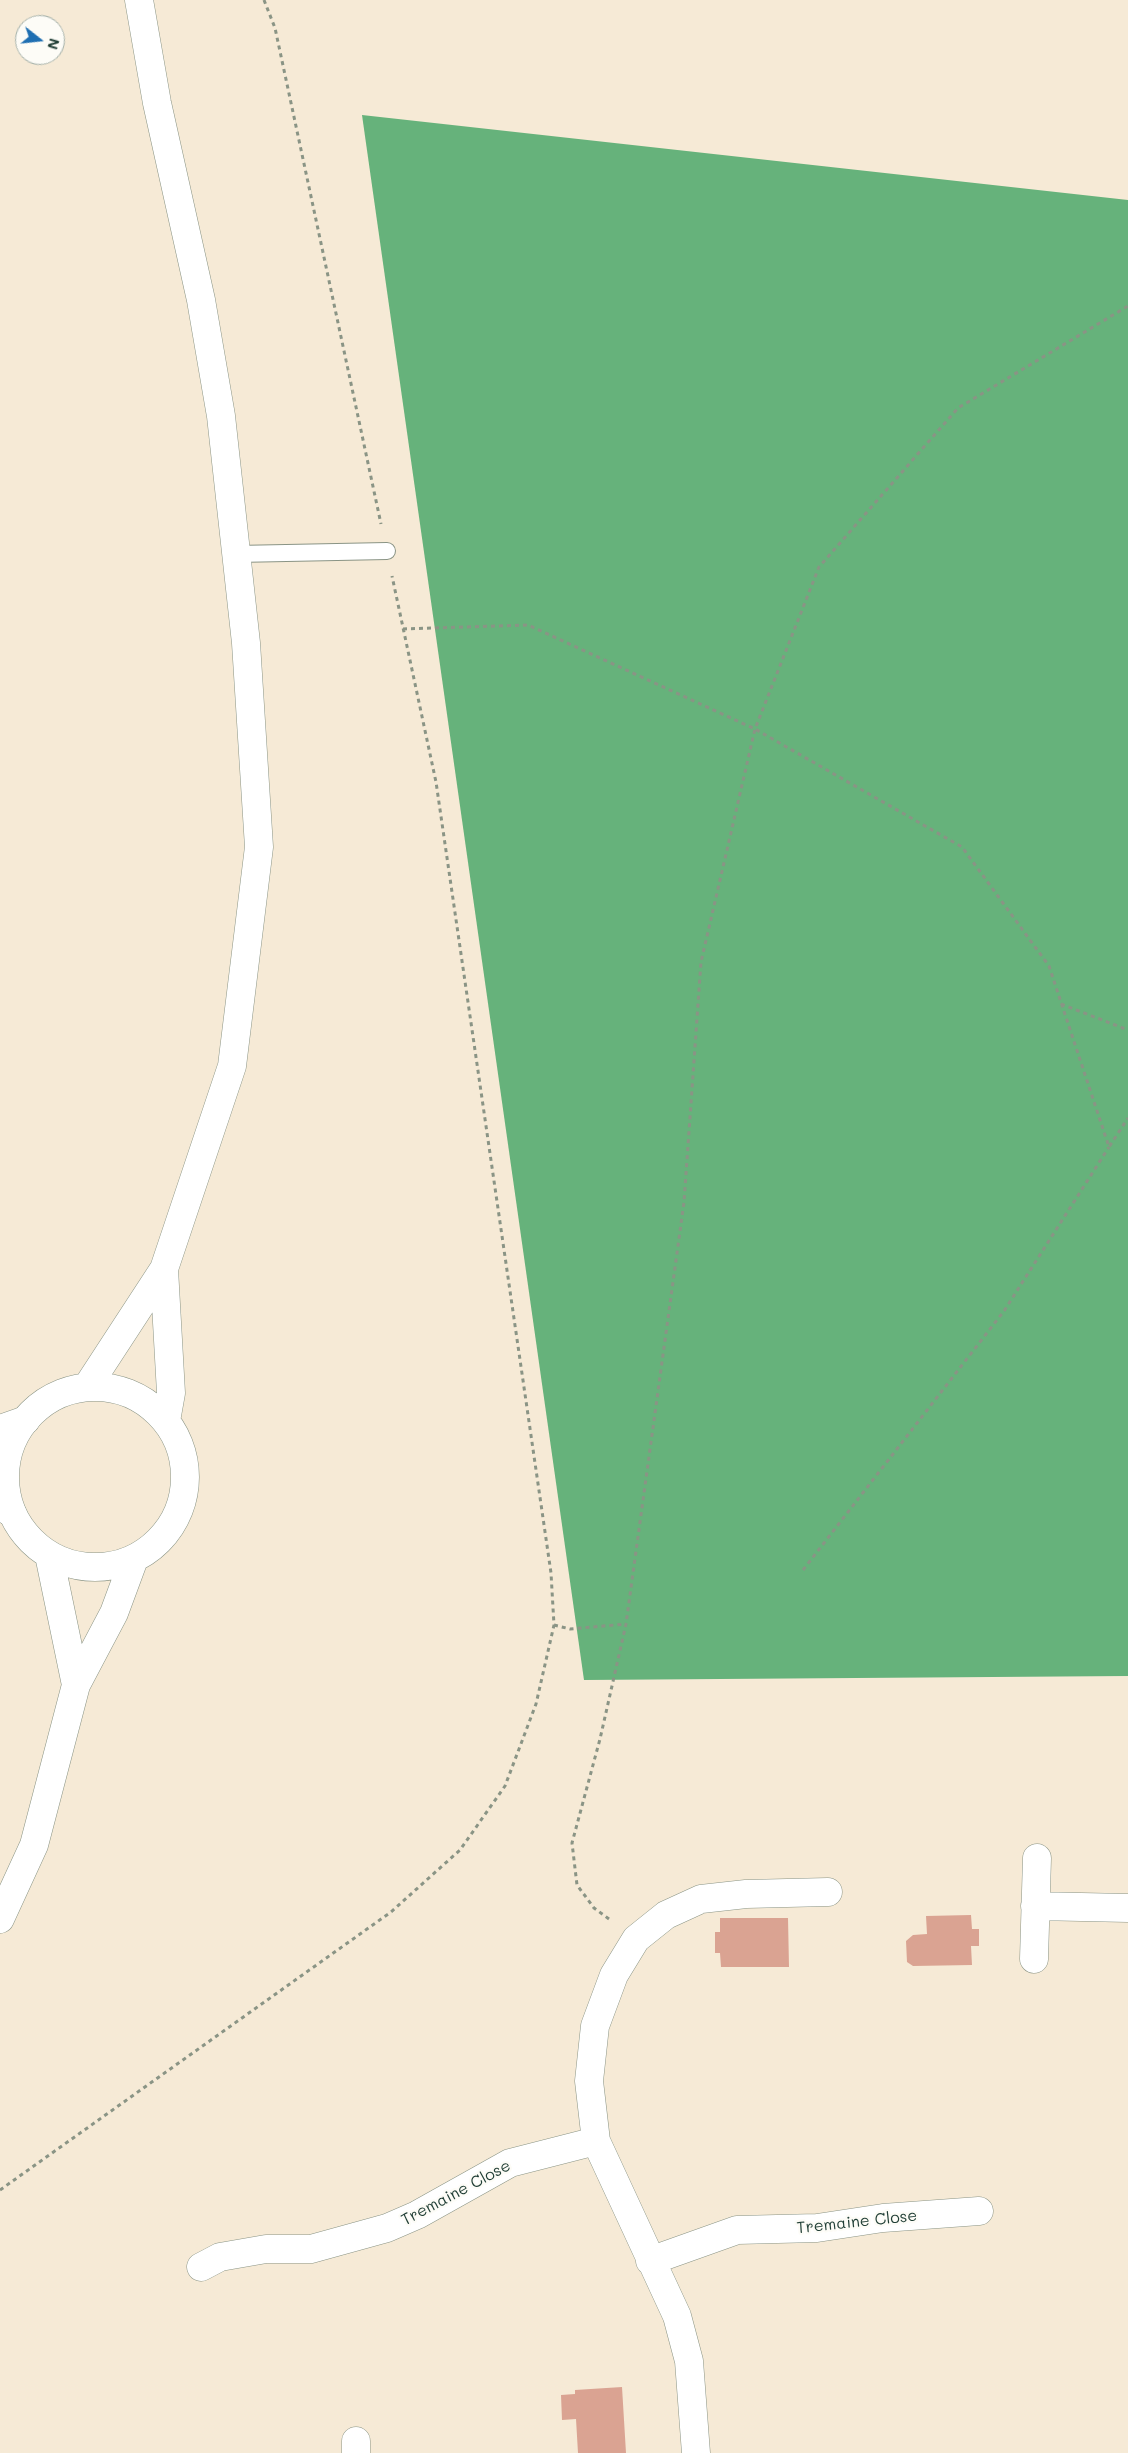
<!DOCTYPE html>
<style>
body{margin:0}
#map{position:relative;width:1128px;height:2453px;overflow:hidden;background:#f6ead6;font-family:Mali,sans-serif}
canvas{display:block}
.north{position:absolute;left:15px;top:15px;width:50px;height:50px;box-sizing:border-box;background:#fdfcf7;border:1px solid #a4b0a9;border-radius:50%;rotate:106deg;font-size:14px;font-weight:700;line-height:20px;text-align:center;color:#1f3d34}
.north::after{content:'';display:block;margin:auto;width:18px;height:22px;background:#1f6fb2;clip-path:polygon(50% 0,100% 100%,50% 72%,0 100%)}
</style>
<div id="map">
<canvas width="1128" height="2453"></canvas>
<div class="north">N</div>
</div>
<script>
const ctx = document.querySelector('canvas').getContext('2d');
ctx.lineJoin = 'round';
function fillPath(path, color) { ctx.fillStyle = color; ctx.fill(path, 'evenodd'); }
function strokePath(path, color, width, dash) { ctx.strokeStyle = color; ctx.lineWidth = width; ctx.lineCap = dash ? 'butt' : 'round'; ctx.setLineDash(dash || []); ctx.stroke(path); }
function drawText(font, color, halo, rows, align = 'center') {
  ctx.font = font + ' Mali,sans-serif'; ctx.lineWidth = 4.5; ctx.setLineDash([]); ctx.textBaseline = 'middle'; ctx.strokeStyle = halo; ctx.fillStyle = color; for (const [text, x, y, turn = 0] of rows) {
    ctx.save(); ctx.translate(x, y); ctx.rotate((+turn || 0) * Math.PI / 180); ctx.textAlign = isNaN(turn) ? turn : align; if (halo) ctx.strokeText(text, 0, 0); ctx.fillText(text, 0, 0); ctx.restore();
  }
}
fillPath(new Path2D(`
 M362,115L1128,200V1676L584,1680Z`), '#66b27b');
fillPath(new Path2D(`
 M971,1915L972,1929H979V1946H971L972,1965L913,1966L907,1962L906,1941L913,1935L927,1934L926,1916Z
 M720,1918H788L789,1967H721L720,1953H715V1932H720Z
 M622,2387L626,2453H578L576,2419L562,2420L561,2395L575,2394V2390Z`), '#daa392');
const service = new Path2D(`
 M236,554L387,551`);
const minor = new Path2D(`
 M0,1429L26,1420
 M0,1506L12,1513
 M1035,1906L1128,1908
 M1034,1959L1037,1858
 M650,2261L737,2230L817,2228L883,2218L979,2211
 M201,2267L220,2257L266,2249H311L387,2228L417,2215L510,2163L596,2141
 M356,2453V2441
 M696,2453L689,2361L677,2316L596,2141L589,2081L595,2026L614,1975L636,1939L666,1915L701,1899L746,1894L828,1892`);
const trunk = new Path2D(`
 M164,1269L171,1393L166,1421
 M87,1387L164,1269L232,1066L259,847L246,643L221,416L201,300L157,103L139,0
 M5 1477a90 90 0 1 1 180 0a90 90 0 1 1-180 0Z
 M49,1555L76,1685
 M0,1919L34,1845L76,1685L114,1613L134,1559`);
strokePath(service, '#8a9485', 18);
strokePath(minor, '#8a9485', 29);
strokePath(trunk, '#8a9485', 29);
strokePath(new Path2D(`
 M264,0L275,28L381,524
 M403,629L528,625L755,729L962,847L1049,966L1109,1147L1128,1118
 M1061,1004L1128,1030
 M803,1570L1004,1311L1109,1147
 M554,1625L570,1629L626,1624
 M609,1919L594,1908L577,1885L572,1843L600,1739L626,1624L684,1202L701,962L755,729L819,567L958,408L1128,306
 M0,2190L391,1912L460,1850L505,1786L536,1704L554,1625L551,1573L436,782L392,576`), '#8a9485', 3, [4, 4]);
strokePath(service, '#fff', 16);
strokePath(minor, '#fff', 28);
strokePath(trunk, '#fff', 28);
drawText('16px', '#1f3d34', '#fdfcf7', [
 ["Tremaine Close",456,2193,-28],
 ["Tremaine Close",857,2222,-6]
]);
</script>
